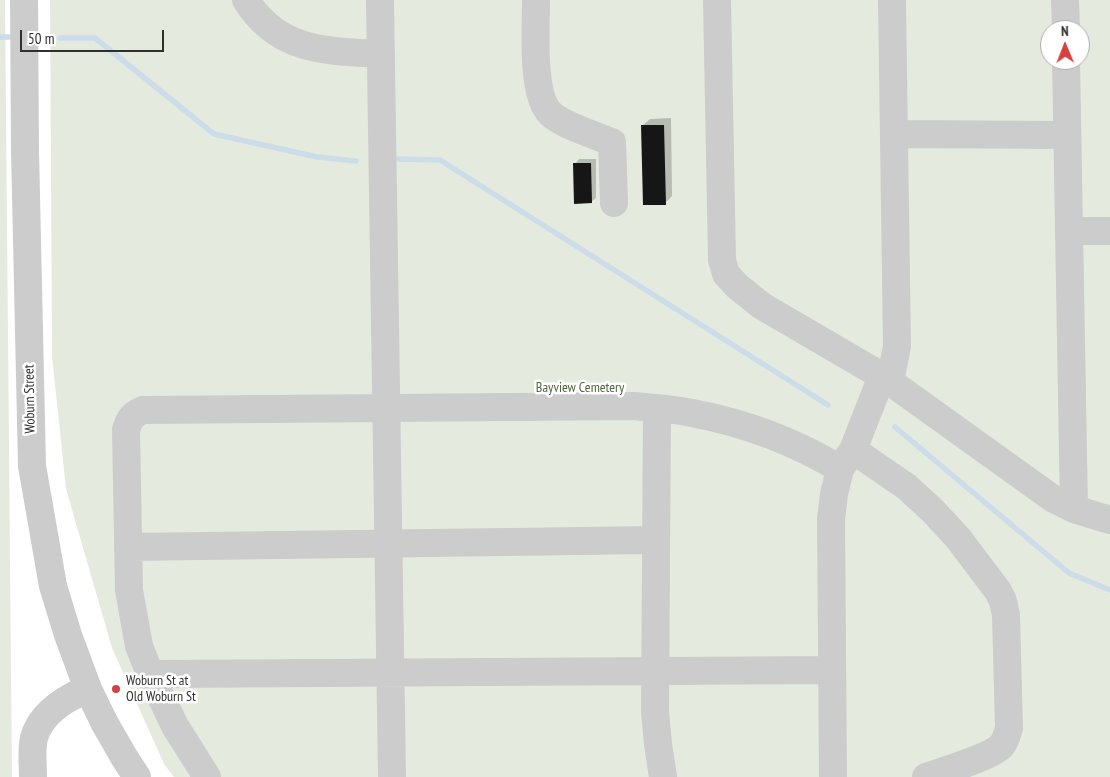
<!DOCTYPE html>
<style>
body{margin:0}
#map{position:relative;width:1110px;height:777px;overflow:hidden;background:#fff;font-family:"PT Sans Narrow",sans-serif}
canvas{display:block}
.north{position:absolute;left:1040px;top:20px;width:50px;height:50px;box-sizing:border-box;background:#fff;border:1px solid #acacac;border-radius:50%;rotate:359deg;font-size:14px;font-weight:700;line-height:20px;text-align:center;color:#2f2f2f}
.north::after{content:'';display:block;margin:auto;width:18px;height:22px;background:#d64242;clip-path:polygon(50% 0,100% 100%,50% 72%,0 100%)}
.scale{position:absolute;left:20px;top:30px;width:144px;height:22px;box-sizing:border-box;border:2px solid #2f2f2f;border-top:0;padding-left:6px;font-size:15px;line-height:18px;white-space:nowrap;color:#2f2f2f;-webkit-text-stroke:4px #fff;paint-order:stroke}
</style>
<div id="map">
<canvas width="1110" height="777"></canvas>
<div class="north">N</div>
<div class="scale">50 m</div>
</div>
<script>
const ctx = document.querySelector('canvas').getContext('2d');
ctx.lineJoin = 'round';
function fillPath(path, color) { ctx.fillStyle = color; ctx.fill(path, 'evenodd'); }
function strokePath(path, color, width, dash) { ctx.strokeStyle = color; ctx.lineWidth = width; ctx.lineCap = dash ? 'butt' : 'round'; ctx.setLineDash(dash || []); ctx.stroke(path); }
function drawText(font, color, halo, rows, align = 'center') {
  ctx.font = font + ' "PT Sans Narrow",sans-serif'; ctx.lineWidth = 5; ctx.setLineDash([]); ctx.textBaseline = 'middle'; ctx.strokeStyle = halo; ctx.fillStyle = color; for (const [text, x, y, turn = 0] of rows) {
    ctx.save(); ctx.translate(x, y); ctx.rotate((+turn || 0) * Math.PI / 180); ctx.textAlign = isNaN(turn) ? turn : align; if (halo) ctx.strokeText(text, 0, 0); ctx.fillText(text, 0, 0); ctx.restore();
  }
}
fillPath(new Path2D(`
 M0,0H5L12,777H0Z
 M50,0H1110V777H174L164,764L112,648L66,489L52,356ZM1050,30H1080V60H1050Z`), '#e4ebde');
fillPath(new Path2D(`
 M671,118L672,196L665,203L642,126L650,119Z
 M579,159H596V198L591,202L575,164Z`), '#0003');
strokePath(new Path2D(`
 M0,37H9
 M60,38H95L214,134L317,157L356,161
 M398,159L440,160L828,405
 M895,427L1069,573L1110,590`), '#ccdce9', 5.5);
fillPath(new Path2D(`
 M641,125H664L666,205H643Z
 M573,163H591L592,203L574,204Z`), '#161616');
strokePath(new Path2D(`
 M24,0L25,150L32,466L53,586L68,635L88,689L104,722L124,757L137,777
 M246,0C278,52 327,51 381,54
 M380,0L392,777
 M536,0C536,27 531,94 550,113C560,124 596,136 612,142L614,203
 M717,0L722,260L726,274L737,286L762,306L882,376L1052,498L1074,509L1110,520
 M1065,0L1066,30
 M1066,60L1074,509
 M895,134L1067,135
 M1069,231H1110
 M890,382L897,346L892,0
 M657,409L655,712L658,744L663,777
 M853,450L907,487L933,511L958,538L998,591L1003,601L1006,615L1009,728C1007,734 1006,741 1001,746C991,757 943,771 926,777
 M128,547L656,540
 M150,674L832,670
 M33,777C33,764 31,750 34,738C41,712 66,698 88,689
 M207,777L175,726L150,674L139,646L129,590L126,430C129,419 133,414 143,410L634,406C653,408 673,409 692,413C745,423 794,441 840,469
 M833,777L831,519L834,494L840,469L853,450L882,376`), '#ccc', 28);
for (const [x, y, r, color] of [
 [116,689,5,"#d64242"]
]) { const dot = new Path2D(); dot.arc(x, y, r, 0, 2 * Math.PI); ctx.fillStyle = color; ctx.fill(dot); strokePath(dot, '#fff', 2); }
drawText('14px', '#506740', '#fff', [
 ["Bayview Cemetery",580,388]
]);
drawText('14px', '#2f2f2f', '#fff', [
 ["Woburn Street",30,399,-91]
]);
drawText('14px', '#2f2f2f', '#fff', [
 ["Woburn St at",126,681],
 ["Old Woburn St",126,697]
], 'left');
</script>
